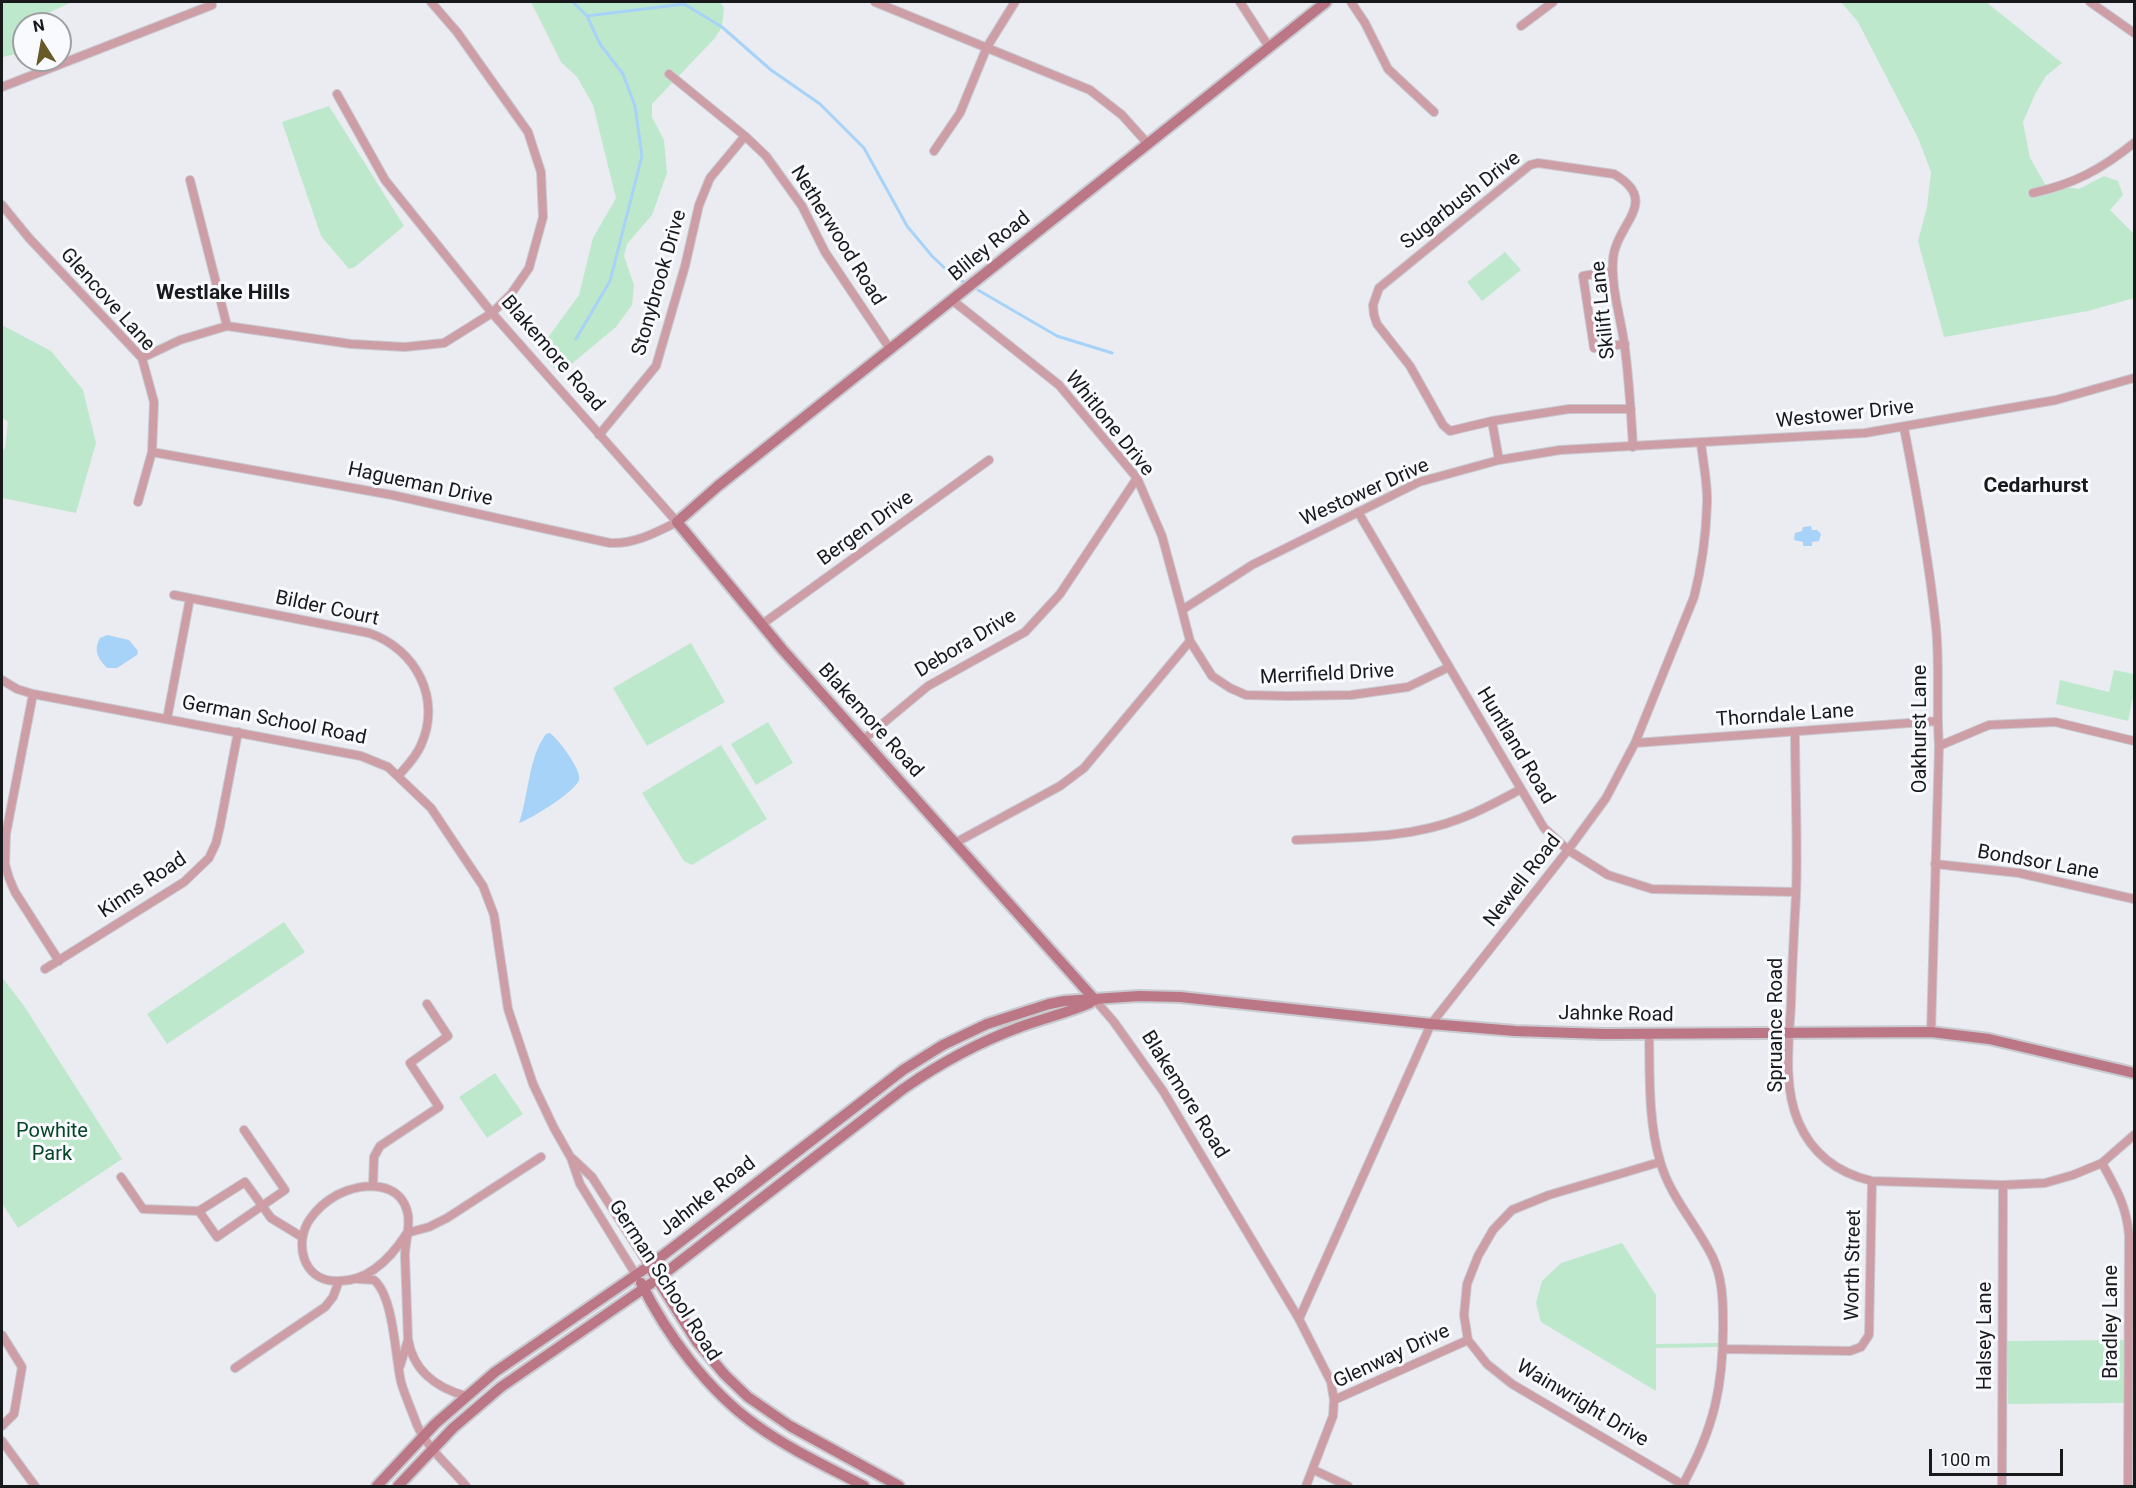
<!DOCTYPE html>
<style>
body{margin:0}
#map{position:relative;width:2136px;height:1488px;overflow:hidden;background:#eaecf2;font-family:Roboto,sans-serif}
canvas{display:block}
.frame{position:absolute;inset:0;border:3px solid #18191b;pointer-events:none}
.north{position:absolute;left:12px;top:12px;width:60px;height:60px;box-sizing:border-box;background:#f8fafe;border:2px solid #9ea0a3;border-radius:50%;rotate:349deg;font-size:16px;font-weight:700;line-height:24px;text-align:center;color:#18191b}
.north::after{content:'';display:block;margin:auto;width:21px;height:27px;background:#675a27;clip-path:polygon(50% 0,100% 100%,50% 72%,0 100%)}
.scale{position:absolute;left:1929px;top:1449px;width:134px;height:27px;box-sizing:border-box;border:3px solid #18191b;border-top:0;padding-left:8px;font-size:18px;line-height:21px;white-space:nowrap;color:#18191b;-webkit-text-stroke:4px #f8fafe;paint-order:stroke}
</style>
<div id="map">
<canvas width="2136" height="1488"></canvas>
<div class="frame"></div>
<div class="north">N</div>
<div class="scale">100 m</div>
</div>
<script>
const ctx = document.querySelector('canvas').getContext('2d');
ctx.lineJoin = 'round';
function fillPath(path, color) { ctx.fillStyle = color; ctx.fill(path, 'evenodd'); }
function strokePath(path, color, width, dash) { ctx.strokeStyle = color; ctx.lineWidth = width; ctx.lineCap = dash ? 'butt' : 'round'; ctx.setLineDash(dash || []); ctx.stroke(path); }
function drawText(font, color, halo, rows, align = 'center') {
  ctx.font = font + ' Roboto,sans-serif'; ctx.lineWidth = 6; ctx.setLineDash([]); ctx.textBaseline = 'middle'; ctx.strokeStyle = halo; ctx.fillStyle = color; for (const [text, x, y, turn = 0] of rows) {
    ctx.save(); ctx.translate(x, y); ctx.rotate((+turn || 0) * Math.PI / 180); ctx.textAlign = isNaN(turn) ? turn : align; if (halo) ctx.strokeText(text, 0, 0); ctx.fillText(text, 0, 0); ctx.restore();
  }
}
fillPath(new Path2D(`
 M2,2H72L46,14L38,24H24V52L3,57Z
 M531,2H720L724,8L722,27L715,38L652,104V117L664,140L667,173L652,215L627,244L624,256L634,285L632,305L616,327L569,366L557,370L551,366L544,355V343L579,295L593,238L616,198L593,105L577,77L561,62Z
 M1841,2H1986L2062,63L2046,76L2035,94L2023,122L2030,158L2045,184L2079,189L2104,176L2118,181L2123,195L2110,210L2134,234V298L2088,311L1944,337L1918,241L1927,207L1931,172L1918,138L1858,22Z
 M329,106L404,226L355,267L349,269L321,236L282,122Z
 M1505,252L1521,270L1482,301L1467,282Z
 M2,325L51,351L83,390L96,443L76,513L2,498V452L5,448L8,422L2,417Z
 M691,643L725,702L647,746L613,688Z
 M2114,670L2134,674V692L2128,721L2056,704L2060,680L2109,692Z
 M768,722L793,763L756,785L731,744Z
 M721,745L767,819L692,865L684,861L642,793Z
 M284,922L305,952L167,1044L147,1014Z
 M2,977L24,1006L122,1159L18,1228L2,1203Z
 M495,1073L523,1114L487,1138L459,1097Z
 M1622,1243L1656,1295V1344L1719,1343L1720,1347L1656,1348V1391L1541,1322L1536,1303L1542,1281L1561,1263Z
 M2124,1340V1403L2008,1404L2007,1341Z`), '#bee8cc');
fillPath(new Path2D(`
 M1811,526L1812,530H1817L1821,534L1819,541L1812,542V546H1803V542L1794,540L1795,533L1802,531L1803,527Z
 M107,635L129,640L138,651L137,655L117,668H107C98,658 93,651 100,638Z
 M550,733C558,739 582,770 579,780C576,791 531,819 519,823C529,795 528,758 546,734Z`), '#a6d3f7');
strokePath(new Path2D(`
 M573,2L587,16L600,44L623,74L635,106L642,156L610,281L576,339
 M587,16L684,4L722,27L771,70L820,104L864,148L907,226L932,256L954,277L964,282
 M978,290L1057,336L1112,353`), '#a6d3f7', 3);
const street = new Path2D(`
 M875,2L1090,90L1122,115L1148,144
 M1240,2L1269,47
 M1351,2L1365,23L1388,69L1434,112
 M2090,2L2134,33
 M1521,26L1553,2
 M669,74L745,136L766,156L802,206L825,252L890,349
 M2,87L212,5
 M934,151L960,113L987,47L1015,2
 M190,180L227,326
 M2033,193C2074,184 2102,169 2134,143
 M2,205L29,238L142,358L154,402L152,452L138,502
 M1612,271L1583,276L1594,348L1625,344
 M952,300L1059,385L1137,478L1162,536L1182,610
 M142,358L180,340L227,326L351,344L405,347L444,343L492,313L511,294L529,268L543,217L541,172L528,132L457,32L431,2
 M1631,409H1569L1492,421L1450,431L1443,425L1410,366L1377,324L1374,315L1373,305L1379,288L1530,165L1538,163L1614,174C1662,202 1615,224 1613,260C1611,287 1620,315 1624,342C1629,376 1631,412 1633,447
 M1492,421L1499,460
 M1904,428C1917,494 1929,560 1936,627C1940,667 1936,707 1939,746L1931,1032
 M599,435L656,366L685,266L699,205L710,178L745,136
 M152,452L392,495L610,543C635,544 655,533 677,522L492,313L385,180L337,94
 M1358,512L1544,828L1568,850L1608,875L1652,889L1796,892
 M174,595L369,633C416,649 442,699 421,745C416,757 407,766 399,775
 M761,625L989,460
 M1190,641L1212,676L1230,688L1246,695L1288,696L1351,695L1408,687L1449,667
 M2,680L17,689L33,694L361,756L388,767L431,808L483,886L494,915L508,1009L533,1084L554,1128L571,1158L580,1184L636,1275
 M33,694L6,834L5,864L9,878L15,892L59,961
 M167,719L190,598
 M1795,732C1795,786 1798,841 1796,895C1794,931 1792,968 1791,1004C1789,1042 1783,1085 1798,1121C1812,1154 1837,1173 1872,1181L2003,1185L2045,1183L2073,1175L2102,1163L2134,1135
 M863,740L928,686L1025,632L1060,594L1137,478
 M1635,743L1937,721
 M1939,746L1989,725L2055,722L2134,741
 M1296,840C1350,837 1408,839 1459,819C1481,811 1501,800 1521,789
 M955,843L1060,786L1084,768L1190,641L1182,610L1252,565L1419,482L1499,460L1560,450L1865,433L2056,400L2134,378
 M1935,864L2019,873L2134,899
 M45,969L184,882L209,858L216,843L220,826L238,732
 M1095,1000L1114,1022L1163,1091L1299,1319L1331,1382L1334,1400
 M1649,1034C1650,1077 1648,1120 1660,1161C1670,1197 1697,1225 1713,1258C1722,1278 1723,1298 1723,1320C1724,1385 1714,1429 1682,1486
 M573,1159L592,1177L649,1266
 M2102,1163C2116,1189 2126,1204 2129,1235L2128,1486
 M121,1177L143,1209L199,1211L245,1182L271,1218L302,1237
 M373,1185L374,1157L380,1146L439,1107L410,1063L448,1036L427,1004
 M199,1211L217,1237L285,1190L244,1130
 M407,1233C391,1258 367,1283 335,1281C302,1280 294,1242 310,1219C317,1209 326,1201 337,1195C362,1182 402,1180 408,1215C410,1229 405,1243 405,1256C406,1284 407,1311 408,1339C413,1370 436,1388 466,1396
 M407,1233L429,1227L447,1218L541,1157
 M358,1279L374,1280C394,1297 395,1356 401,1382C405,1396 412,1411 417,1425C427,1448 450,1467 466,1486
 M1299,1319L1431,1024L1568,850L1606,798L1635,743L1694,597C1702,566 1706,535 1707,504C1708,484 1703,463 1701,443
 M2,1335L22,1367L14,1414L2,1426
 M1468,1340L1487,1364L1512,1384L1685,1486
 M1724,1349L1850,1351L1861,1347L1869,1335L1872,1181
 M400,1366L408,1340
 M235,1368L325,1307L333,1297L339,1281
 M2,1441L35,1486
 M1314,1470L1348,1486
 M1306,1486L1333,1416L1334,1400L1468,1340L1464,1315L1467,1284L1478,1256L1493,1230L1512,1210L1549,1195L1660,1162
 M2002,1486L2003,1185`);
const secondary = new Path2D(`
 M1095,1000L782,649L677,522L718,486L1326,2
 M649,1266L697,1342L725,1375L748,1397L790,1426L899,1486
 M641,1283C667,1335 708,1391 756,1425C789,1449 828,1467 864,1486
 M377,1486L435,1424L495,1372L649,1266L903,1070L943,1045L987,1024L1049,1004L1064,1001L1139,996L1180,997L1431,1024L1515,1031L1604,1034L1931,1032L1989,1039L2134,1073
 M398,1486L453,1428L501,1387L656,1280L903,1089C939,1064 979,1042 1020,1027C1044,1018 1067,1013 1090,1003`);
strokePath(street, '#c8cad0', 10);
strokePath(secondary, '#c8cad0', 14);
strokePath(street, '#ce9ea7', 8);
strokePath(secondary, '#bb7786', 10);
drawText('20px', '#18191b', '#f8fafe', [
 ["Sugarbush Drive",1461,201,-38],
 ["Netherwood Road",837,236,58],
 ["Bliley Road",990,247,-39],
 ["Stonybrook Drive",660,283,-74],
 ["Glencove Lane",107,300,48],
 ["Skilift Lane",1604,310,-96],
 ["Blakemore Road",552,354,49],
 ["Westower Drive",1845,415,-6],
 ["Whitlone Drive",1109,424,51],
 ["Hagueman Drive",420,485,12],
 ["Westower Drive",1365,493,-24],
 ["Bergen Drive",866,529,-36],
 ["Bilder Court",327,609,12],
 ["Debora Drive",966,644,-31],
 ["Merrifield Drive",1327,675,-3],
 ["Thorndale Lane",1785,716,-4],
 ["German School Road",274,721,11],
 ["Blakemore Road",870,721,48],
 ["Oakhurst Lane",1921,729,-90],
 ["Huntland Road",1515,746,59],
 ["Bondsor Lane",2038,863,10],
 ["Newell Road",1523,881,-52],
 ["Kinns Road",143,886,-34],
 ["Jahnke Road",1616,1015,1],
 ["Spruance Road",1777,1025,-90],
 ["Blakemore Road",1184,1095,58],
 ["Jahnke Road",708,1197,-38],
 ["Worth Street",1854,1265,-89],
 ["German School Road",664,1281,57],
 ["Bradley Lane",2112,1322,-90],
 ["Halsey Lane",1986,1336,-90],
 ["Glenway Drive",1392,1357,-25],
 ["Wainwright Drive",1582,1404,31]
]);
drawText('20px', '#054528', '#f8fafe', [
 ["Powhite",52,1132],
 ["Park",52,1155]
]);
drawText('bold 21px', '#18191b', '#f8fafe', [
 ["Westlake Hills",223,294],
 ["Cedarhurst",2036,487]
]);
</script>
